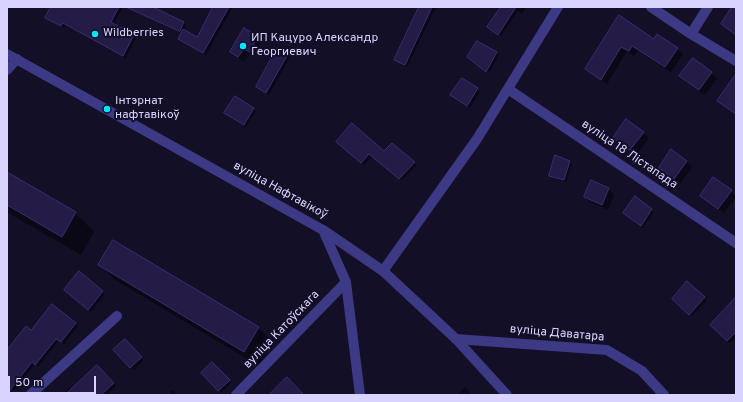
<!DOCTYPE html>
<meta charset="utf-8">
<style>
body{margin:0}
#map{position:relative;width:743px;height:402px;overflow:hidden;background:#130f26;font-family:Overpass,sans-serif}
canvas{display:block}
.frame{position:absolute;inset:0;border:8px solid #d9d4ff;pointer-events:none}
.scale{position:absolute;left:8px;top:376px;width:88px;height:18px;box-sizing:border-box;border:2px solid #d9d4ff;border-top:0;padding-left:5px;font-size:12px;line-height:14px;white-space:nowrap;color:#d9d4ff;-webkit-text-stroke:3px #130f26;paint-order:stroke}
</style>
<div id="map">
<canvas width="743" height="402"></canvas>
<div class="frame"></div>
<div class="scale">50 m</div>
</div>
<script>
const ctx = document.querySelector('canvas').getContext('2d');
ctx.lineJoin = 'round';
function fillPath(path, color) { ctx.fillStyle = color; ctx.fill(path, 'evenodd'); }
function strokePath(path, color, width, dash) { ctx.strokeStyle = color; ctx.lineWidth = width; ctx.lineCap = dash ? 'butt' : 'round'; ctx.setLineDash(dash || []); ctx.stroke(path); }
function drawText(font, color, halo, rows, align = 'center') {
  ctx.font = font + ' Overpass,sans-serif'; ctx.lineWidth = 4; ctx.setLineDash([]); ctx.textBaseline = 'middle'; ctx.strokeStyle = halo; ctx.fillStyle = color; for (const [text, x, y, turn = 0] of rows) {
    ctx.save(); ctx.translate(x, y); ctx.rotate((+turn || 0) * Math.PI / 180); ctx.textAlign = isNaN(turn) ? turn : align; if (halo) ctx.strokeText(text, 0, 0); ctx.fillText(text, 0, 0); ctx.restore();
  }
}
fillPath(new Path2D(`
 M52,7H123L113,25L136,38L126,58L65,24L64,28L49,20L47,18Z
 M124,7H152L184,23L186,25L184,30L197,38L215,7H233L206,55L182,41L179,39L183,32Z
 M420,7H436L407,67L395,59Z
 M502,7H526L522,14L518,11L501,36L491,29Z
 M619,17L654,40L677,49L683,54L671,72L638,51L634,56L627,51L607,84L587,69Z
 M245,29L262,42L255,57L249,54L244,62L231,52Z
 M496,53L499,55L489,73L471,59Z
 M287,55L290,57L269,95L259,89L257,87Z
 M711,73L717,78L705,95L686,81Z
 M463,80L480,92L470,108L451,95Z
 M253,109L256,111L246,127L225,113Z
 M643,133L649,138L636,155L614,138Z
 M340,144L384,153L414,162L417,165L402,180L372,156L364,165Z
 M570,161L572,164L566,182L550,175Z
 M686,161L692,167L680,184L660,168Z
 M7,174L75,213L94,232L81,255L7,212Z
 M608,189L614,194L608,210L591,202L585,197Z
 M731,191L736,197L724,213L701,196Z
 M651,210L654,212L643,228L627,215Z
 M99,264L258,328L273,342L259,366L114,279Z
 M79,273L105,294L91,312L67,293Z
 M704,297L707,300L692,316L673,299Z
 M52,305L78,326L64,344L59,340L38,367L35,364L14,390L11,388L7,392V352L31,331Z
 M736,307V337L730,343L712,325Z
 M125,340L144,360L134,370L114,350Z
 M212,363L231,383L221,393L202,373Z
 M97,366L116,386L106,395H62L70,387L72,389Z
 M465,387L472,395H457Z
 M173,390L178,395H168Z`), '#0007');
const building = new Path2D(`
 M51,7H119L111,22L134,35L123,56L63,23L61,26L45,18Z
 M126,7H153L184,22L180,31Z
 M213,7H229L203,53L178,39L183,29L197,37Z
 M419,7H432L405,65L394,60Z
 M501,7H516L498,35L487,27Z
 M732,7H736V35L721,24Z
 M619,15L654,39L657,34L678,48L665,67L632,46L629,51L621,47L601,80L585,69Z
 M244,28L257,36L250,52L244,49L238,57L230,52Z
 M477,41L497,52L486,72L467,57Z
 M277,48L288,54L266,93L256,87Z
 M693,58L712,72L699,90L679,76Z
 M736,74V114L717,101Z
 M462,78L478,88L467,106L450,95Z
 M235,96L254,108L244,125L224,113Z
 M626,119L644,132L630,150L613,138Z
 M352,123L384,151L392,143L415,162L399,179L369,154L361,163L336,142Z
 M671,149L687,161L674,179L659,168Z
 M555,155L570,161L564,180L549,176Z
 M7,172L76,212L62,237L7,205Z
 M713,177L732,190L718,209L700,196Z
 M591,180L609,188L602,205L584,197Z
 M635,196L652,209L641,226L623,213Z
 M113,240L259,327L244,352L98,265Z
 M79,271L103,291L88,310L64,290Z
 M687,281L705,297L689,315L672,299Z
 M736,297V332L727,341L710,325Z
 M52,304L76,323L61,342L56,339L35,365L32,362L7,394V350L26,326L31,330Z
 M125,339L142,357L130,368L113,350Z
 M212,362L230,380L218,391L201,373Z
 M97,365L114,383L101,395H65Z
 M287,377L304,395H269Z`);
fillPath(building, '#241b47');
strokePath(building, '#3b2d73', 1);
strokePath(new Path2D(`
 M651,7L691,34L736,61
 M691,34L708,7
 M7,70L17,59
 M508,89L736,243
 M383,271L477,139L558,7
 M456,339L607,350L642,371L664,395
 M30,395L117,316
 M236,395L346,282`), '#3d3a85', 10);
strokePath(new Path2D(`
 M7,54L323,230L383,271L456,339L507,395
 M323,230L346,282L360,395`), '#3d3a85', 10);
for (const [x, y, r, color] of [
 [95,34,4,"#00e5ff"],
 [243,46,4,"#00e5ff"],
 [107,109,4,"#00e5ff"]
]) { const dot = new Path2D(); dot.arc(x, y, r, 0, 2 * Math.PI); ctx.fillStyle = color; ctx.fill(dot); strokePath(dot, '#130f26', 1.5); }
drawText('12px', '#d9d4ff', '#130f26', [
 ["Wildberries",103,34],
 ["ИП Кацуро Александр",251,39],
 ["Георгиевич",251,53],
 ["Інтэрнат",115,102],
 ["нафтавікоў",115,116]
], 'left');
drawText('12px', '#d9d4ff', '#130f26', [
 ["вуліца 18 Лістапада",629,155,34],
 ["вуліца Нафтавікоў",280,191,29],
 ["вуліца Катоўскага",282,330,-46],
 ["вуліца Даватара",557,334,5]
]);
</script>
